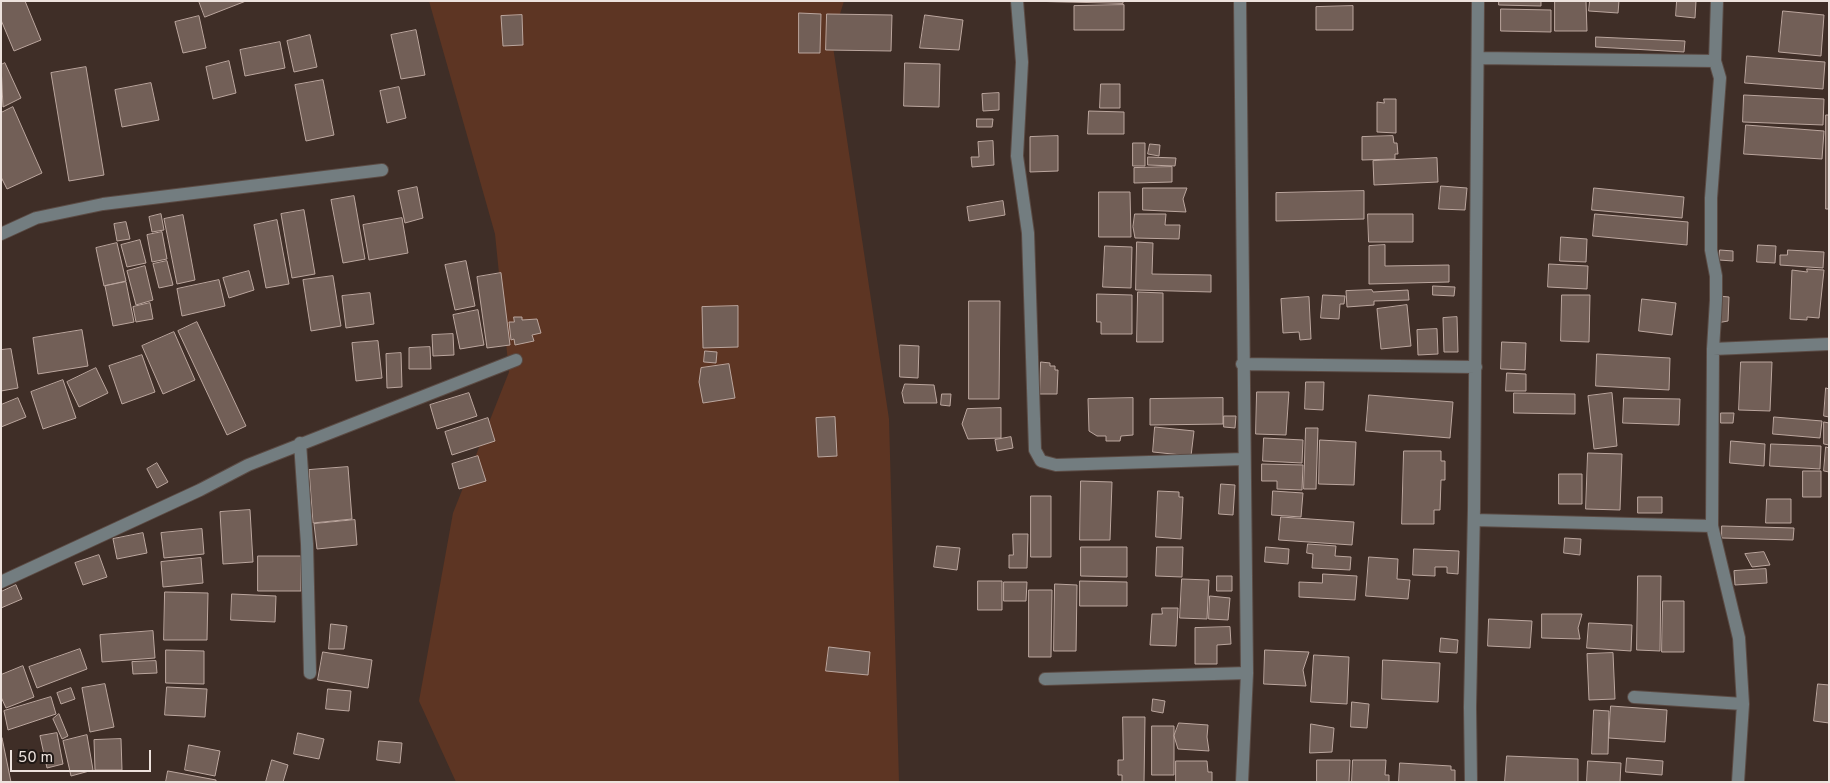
<!DOCTYPE html>
<style>
body{margin:0}
#map{position:relative;width:1830px;height:783px;overflow:hidden;background:#3f2e27;font-family:Overpass,sans-serif}
canvas{display:block}
.frame{position:absolute;inset:0;border:2px solid #ede2dd;pointer-events:none}
.scale{position:absolute;left:10px;top:750px;width:141px;height:22px;box-sizing:border-box;border:2px solid #ede2dd;border-top:0;padding-left:6px;font-size:15px;line-height:18px;white-space:nowrap;color:#ede2dd;-webkit-text-stroke:4px #201815;paint-order:stroke}
</style>
<div id="map">
<canvas width="1830" height="783"></canvas>
<div class="frame"></div>
<div class="scale">50 m</div>
</div>
<script>
const ctx = document.querySelector('canvas').getContext('2d');
ctx.lineJoin = 'round';
function fillPath(path, color) { ctx.fillStyle = color; ctx.fill(path, 'evenodd'); }
function strokePath(path, color, width, dash) { ctx.strokeStyle = color; ctx.lineWidth = width; ctx.lineCap = dash ? 'butt' : 'round'; ctx.setLineDash(dash || []); ctx.stroke(path); }
fillPath(new Path2D(`
 M429,1H844L832,40L889,419L899,782H456L419,701L453,513L509,372L495,234Z`), '#5d3523');
const building = new Path2D(`
 M1,1H25L41,40L14,51L1,20Z
 M199,1H246L205,17Z
 M1026,1H1123V3Z
 M1499,1H1541V6L1499,5Z
 M1555,1H1586L1587,31H1555Z
 M1590,1H1619L1618,13L1589,11Z
 M1677,1H1696L1695,18L1676,16Z
 M1124,5V30H1074V6Z
 M1353,6V30H1316V7Z
 M1501,9L1551,10V32L1501,31Z
 M1783,11L1824,15L1821,56L1779,52Z
 M799,13L821,14L820,53H799Z
 M827,14L892,15L891,51L826,50Z
 M522,15L523,45L503,46L501,16Z
 M925,15L963,20L959,50L920,48Z
 M199,16L206,48L183,53L175,22Z
 M416,30L425,75L401,79L391,35Z
 M310,35L317,67L294,72L287,41Z
 M1596,37L1685,41L1684,52L1596,47Z
 M280,42L285,68L245,76L240,50Z
 M1747,56L1825,62L1823,89L1745,83Z
 M229,61L236,93L213,99L206,67Z
 M5,63L21,98L3,107L1,65Z
 M905,63L940,64L939,107L904,106Z
 M86,67L104,175L69,181L51,73Z
 M323,80L334,135L306,141L295,85Z
 M151,83L159,120L122,127L115,90Z
 M1101,84H1120V108H1100Z
 M399,87L406,118L387,123L380,91Z
 M999,93V110L983,111L982,94Z
 M1744,95L1824,99L1823,125L1743,122Z
 M1384,99H1396V133L1377,132V102L1384,103Z
 M13,107L42,173L7,189L1,177V113Z
 M1089,111L1124,112V134H1088Z
 M1826,115H1829V209H1826Z
 M977,119H993L992,127H977Z
 M1746,125L1824,131L1822,159L1744,154Z
 M1058,136V171L1030,172V137Z
 M1393,136L1394,143H1397L1398,154H1395V159L1362,160V137Z
 M993,141L994,165L972,167L971,157H979L978,142Z
 M1133,143H1145V166H1133Z
 M1150,144L1160,145L1159,156L1148,154Z
 M1148,157L1176,158L1175,166L1148,165Z
 M1437,158L1438,182L1374,185L1373,161Z
 M1172,167V182L1134,183V168Z
 M1441,186L1467,188L1465,210L1439,209Z
 M417,187L423,218L405,223L398,191Z
 M1143,188H1187L1183,199L1186,212L1143,210Z
 M1594,188L1684,197L1682,218L1592,210Z
 M1364,191V219L1276,221V193Z
 M1099,192H1130L1131,237H1099Z
 M354,196L365,259L343,263L331,200Z
 M1003,201L1005,215L969,221L967,207Z
 M304,210L315,274L292,278L281,214Z
 M161,214L164,230L152,232L149,217Z
 M1135,214H1166L1165,225H1180L1179,239L1135,238L1133,227Z
 M1368,214H1413V242H1369Z
 M1595,214L1688,222L1687,245L1593,236Z
 M183,215L195,280L177,284L164,219Z
 M402,218L408,253L369,260L363,225Z
 M277,220L289,284L266,288L254,225Z
 M126,222L130,239L117,241L114,224Z
 M162,232L167,259L152,262L147,235Z
 M1561,237L1587,239L1586,262L1560,261Z
 M140,240L146,263L127,267L121,245Z
 M1137,242L1153,243L1152,274L1211,275V292L1136,290Z
 M117,243L126,281L104,286L96,248Z
 M1385,245V266L1449,265V282L1369,284V246Z
 M1758,245L1776,246L1775,263L1757,262Z
 M1105,246L1132,247L1131,288L1103,287Z
 M1720,250L1733,251V261L1719,260Z
 M1788,250L1824,252L1823,268L1780,265V255H1787Z
 M167,261L173,285L159,288L153,264Z
 M466,261L475,306L455,310L445,265Z
 M1549,264L1588,266L1587,289L1548,287Z
 M145,266L153,300L136,305L127,271Z
 M1807,269L1824,270L1819,318L1807,317V320L1790,319L1792,270L1807,272Z
 M249,271L254,290L229,298L223,278Z
 M501,273L510,345L487,348L477,277Z
 M333,276L341,326L311,331L303,280Z
 M219,280L225,306L182,316L177,289Z
 M126,282L134,322L113,326L105,286Z
 M1433,286L1455,287L1454,296L1433,295Z
 M1372,290L1373,292L1408,290L1409,300L1374,301V305L1347,307L1346,291Z
 M1138,292L1163,293V342H1137Z
 M370,293L374,324L346,328L342,296Z
 M1097,294L1132,295V334H1101V322H1097Z
 M1323,295L1345,296L1344,304H1340L1339,319L1321,318Z
 M1562,295H1590L1589,342L1561,341Z
 M1719,296L1729,297L1728,321L1717,323Z
 M1309,297L1311,339L1300,340L1299,332L1283,333L1281,299Z
 M1642,299L1676,303L1672,335L1639,331Z
 M969,301H1000L999,399H969Z
 M150,303L153,319L136,322L133,307Z
 M1407,305L1411,346L1381,349L1377,309Z
 M738,306V347L703,348L702,307Z
 M478,310L484,345L460,349L453,315Z
 M514,317H522V320L537,319L541,333L532,335L534,341L515,345L514,339L511,340L509,322H514Z
 M1457,317L1458,352H1444L1443,318Z
 M197,322L246,426L227,435L178,331Z
 M1437,329L1438,354L1418,355L1417,330Z
 M82,330L88,366L38,374L33,338Z
 M174,332L195,380L163,394L142,346Z
 M453,334L454,355L433,356L432,335Z
 M378,341L382,378L356,381L352,343Z
 M1502,342L1526,343L1525,370L1501,369Z
 M900,345L919,346L918,378L900,377Z
 M430,347L431,369H409V348Z
 M11,349L18,388L1,391V350Z
 M705,351L717,352L716,363L704,362Z
 M401,353L402,387L387,388L386,354Z
 M1597,354L1670,358L1669,390L1596,386Z
 M142,355L155,392L122,404L109,366Z
 M1041,362L1050,363V366H1055V370H1058L1057,394H1040Z
 M1741,362H1772L1770,411L1739,410Z
 M729,364L735,398L703,403L699,382L701,368Z
 M96,368L108,393L79,407L67,382Z
 M1507,373L1526,374V391H1506Z
 M63,380L76,418L43,429L31,392Z
 M1306,382H1324L1323,410L1305,409Z
 M905,384L934,385L937,403H904L902,393Z
 M1826,388L1829,389V417L1824,416Z
 M1257,392H1289L1286,435L1256,434Z
 M469,393L477,416L437,429L430,405Z
 M1514,393L1575,394V414L1514,413Z
 M1612,393L1617,446L1594,449L1588,396Z
 M942,394H951L950,406L941,405Z
 M1369,395L1453,402L1450,438L1366,431Z
 M18,398L26,417L1,427V405Z
 M1133,398V435L1121,436L1120,441H1106V436H1097L1089,431L1088,399Z
 M1223,398V424L1150,425V399Z
 M1624,398L1680,399L1679,425L1623,423Z
 M1001,408V438L968,439L962,424L967,409Z
 M1721,413H1734L1733,423H1721Z
 M1224,416H1236L1235,428L1224,427Z
 M835,417L837,456L818,457L816,418Z
 M1774,417L1822,421L1820,438L1773,434Z
 M488,418L495,441L452,455L445,432Z
 M1824,422L1829,423V445L1824,444Z
 M1155,427L1194,431L1191,456L1153,452Z
 M1306,428H1318L1316,489H1304Z
 M1011,437L1013,448L997,451L995,440Z
 M1264,438L1303,440L1302,463L1263,461Z
 M1320,440L1356,442L1354,485L1319,484Z
 M1731,441L1765,444L1764,466L1730,463Z
 M1771,444L1821,446L1820,469L1770,466Z
 M1826,447L1829,448V472L1824,471Z
 M1404,451H1441V461H1445V480H1441L1440,510H1434V524H1402Z
 M1588,453L1622,454L1620,510L1586,509Z
 M478,456L486,481L459,489L452,464Z
 M157,463L168,482L157,488L147,469Z
 M1262,464L1303,465L1302,490L1277,489V481H1262Z
 M348,467L352,519L313,523L309,470Z
 M1803,471H1821V497H1803Z
 M1559,474H1582V504H1559Z
 M1081,481L1112,482L1110,540H1080Z
 M1221,484L1235,485L1233,515L1219,514Z
 M1158,491L1179,492V497H1183L1181,539L1156,537Z
 M1273,491L1303,493L1301,517L1272,515Z
 M1031,496H1051V557H1031Z
 M1638,497H1662V513H1638Z
 M1767,499H1791V523H1766Z
 M250,510L253,562L223,564L220,512Z
 M1281,517L1354,522L1352,545L1279,540Z
 M355,520L357,545L317,549L314,524Z
 M1722,526L1794,528L1793,540L1722,538Z
 M202,529L204,554L164,558L161,533Z
 M143,533L147,553L117,559L113,539Z
 M1013,534H1028L1027,568H1009V555H1013Z
 M1565,538L1581,539L1580,555L1564,553Z
 M1308,544L1336,546L1335,556L1351,557L1350,570L1312,568L1313,554L1307,553Z
 M937,546L960,548L957,570L934,567Z
 M1081,547H1127V577L1081,576Z
 M1157,547H1183L1182,577L1156,576Z
 M1266,547L1289,549L1288,564L1265,562Z
 M1414,549L1459,551L1458,574L1447,573V567H1435V576L1413,575Z
 M1764,552L1770,565L1752,567L1745,554Z
 M99,555L107,577L83,585L75,563Z
 M258,556H301V591H258Z
 M1369,557L1398,559L1397,579L1410,580L1408,599L1366,596Z
 M201,558L203,583L163,587L161,562Z
 M1766,569L1767,583L1735,585L1734,571Z
 M1323,574L1357,576L1355,600L1299,597V582L1322,583Z
 M1217,576H1232V591H1217Z
 M1638,576H1661L1660,651L1637,650Z
 M1182,579L1209,580L1207,619L1180,618Z
 M978,581H1002V610H978Z
 M1080,581L1127,582V606H1080Z
 M1004,582H1027L1026,601H1004Z
 M1055,584L1077,585L1076,651H1054Z
 M16,585L22,599L1,608V592Z
 M1029,590H1052L1051,657H1029Z
 M165,592L208,593L207,640H164Z
 M232,594L276,596L275,622L231,620Z
 M1210,596L1230,598L1228,620L1209,619Z
 M1663,601H1684V652H1662Z
 M1162,608H1178L1176,646L1150,645L1152,614H1162Z
 M1542,614H1582L1578,628L1580,639L1542,638Z
 M1489,619L1532,621L1530,648L1488,646Z
 M1589,623L1632,625L1631,651L1587,648Z
 M331,624L347,626L344,649H329Z
 M1230,627L1231,644L1217,645V664H1195V628Z
 M153,631L155,658L102,662L100,635Z
 M1441,638L1458,640L1457,653L1440,652Z
 M829,647L870,652L868,675L826,671Z
 M80,649L87,669L37,688L29,667Z
 M166,650L204,651V684L166,683Z
 M1265,650L1309,652L1303,670L1306,686L1264,684Z
 M323,652L372,660L368,688L318,680Z
 M1613,653L1615,699L1589,700L1587,654Z
 M1314,655L1349,657L1347,704L1311,702Z
 M1383,660L1440,663L1438,702L1382,699Z
 M156,661L157,673L133,674L132,662Z
 M23,666L34,697L6,708L1,697V675Z
 M105,684L114,727L90,732L82,688Z
 M1818,684L1829,685V723L1814,721Z
 M167,687L207,689L205,717L165,715Z
 M71,688L75,699L61,704L57,693Z
 M328,689L351,691L349,711L326,709Z
 M51,697L56,714L8,730L4,711Z
 M1153,699L1165,701L1163,713L1152,711Z
 M1352,702L1369,704L1367,728L1351,727Z
 M1611,706L1667,710L1665,742L1609,738Z
 M1594,710L1609,711L1608,754H1592Z
 M59,714L68,736L62,739L53,719Z
 M1123,717H1145L1144,782H1122V775H1118V760H1123Z
 M1179,723L1208,725L1207,737L1209,751L1178,749L1174,736Z
 M1311,724L1334,728L1332,752L1310,753Z
 M1152,726H1174V775H1152Z
 M57,733L63,764L47,768L40,736Z
 M298,733L324,739L319,759L294,754Z
 M87,735L93,770L71,776L63,741Z
 M2,738L11,782H1Z
 M121,739L122,770H95L94,740Z
 M379,741L402,743L400,763L377,760Z
 M189,745L220,751L215,776L185,770Z
 M1507,756L1578,759V782H1505Z
 M1627,758L1663,761L1662,775L1626,772Z
 M272,760L288,765L283,782H266Z
 M1317,760H1350L1349,782H1317Z
 M1353,760H1386L1385,775H1389V782H1352Z
 M1176,761H1207L1208,772H1212V782H1176Z
 M1588,761L1621,763L1620,782H1587Z
 M1400,763L1451,766V770H1455V782H1399Z
 M168,771L216,780V782H166Z`);
fillPath(building, '#725f57');
strokePath(building, '#bba69e', 1);
const minor = new Path2D(`
 M1017,1L1022,62L1017,156L1028,233L1035,450L1041,461L1056,465L1243,459
 M1240,1L1247,673L1242,782
 M1717,1L1715,61L1720,78L1711,198V250L1716,276V300L1713,349L1712,526L1739,638L1743,704L1738,782
 M1478,58L1715,61
 M1,234L36,218L103,204L382,170
 M1713,349L1829,344
 M1242,364L1476,367
 M300,443L307,544L310,673
 M1474,520L1712,526
 M1,582L200,490L248,465L516,360
 M1045,679L1247,673
 M1634,697L1743,704
 M1471,782L1470,707L1474,509L1478,1`);
strokePath(minor, '#5b4b44', 14);
strokePath(minor, '#737d80', 12);
</script>
